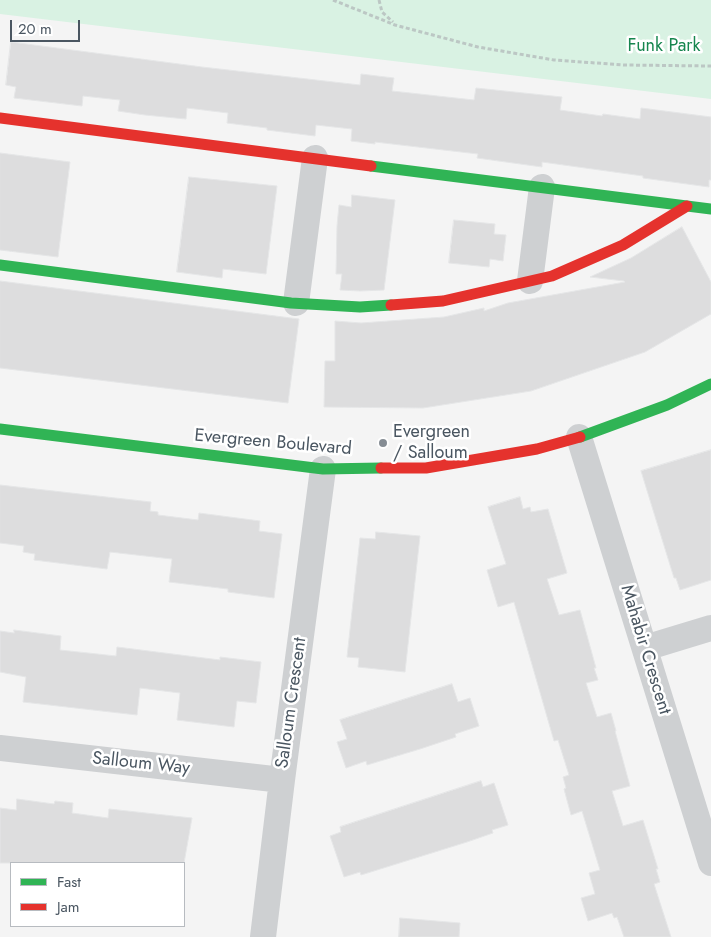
<!DOCTYPE html>
<style>
body{margin:0}
#map{position:relative;width:711px;height:937px;overflow:hidden;background:#f4f4f4;font-family:Jost,sans-serif}
canvas{display:block}
.legend{position:absolute;left:10px;top:862px;width:175px;height:65px;box-sizing:border-box;background:#fff;border:1px solid #b7bbc0;margin:0;padding:6px 9px;list-style:none;font-size:15px;color:#4a5661}
.legend li{display:flex;align-items:center;gap:10px;height:25px}
.legend b{width:25px;border:1px solid #b7bbc0}
.scale{position:absolute;left:10px;top:20px;width:70px;height:22px;box-sizing:border-box;border:2px solid #4a5661;border-top:0;padding-left:6px;font-size:15px;line-height:18px;white-space:nowrap;color:#4a5661;-webkit-text-stroke:4px #fff;paint-order:stroke}
</style>
<div id="map">
<canvas width="711" height="937"></canvas>
<ul class="legend">
<li><b style="height:6px;background:#30b455"></b>Fast</li>
<li><b style="height:6px;background:#e5322d"></b>Jam</li>
</ul>
<div class="scale">20 m</div>
</div>
<script>
const ctx = document.querySelector('canvas').getContext('2d');
ctx.lineJoin = 'round';
function fillPath(path, color) { ctx.fillStyle = color; ctx.fill(path, 'evenodd'); }
function strokePath(path, color, width, dash) { ctx.strokeStyle = color; ctx.lineWidth = width; ctx.lineCap = dash ? 'butt' : 'round'; ctx.setLineDash(dash || []); ctx.stroke(path); }
function drawText(font, color, halo, rows, align = 'center') {
  ctx.font = font + ' Jost,sans-serif'; ctx.lineWidth = 5; ctx.setLineDash([]); ctx.textBaseline = 'middle'; ctx.strokeStyle = halo; ctx.fillStyle = color; for (const [text, x, y, turn = 0] of rows) {
    ctx.save(); ctx.translate(x, y); ctx.rotate((+turn || 0) * Math.PI / 180); ctx.textAlign = isNaN(turn) ? turn : align; if (halo) ctx.strokeText(text, 0, 0); ctx.fillText(text, 0, 0); ctx.restore();
  }
}
fillPath(new Path2D(`
 M0,0H711V99L0,14Z`), '#d9f2e3');
const building = new Path2D(`
 M11,42L202,67L360,85L361,74L394,78L392,91L474,100L476,88L562,97L560,110L602,116L603,114L640,119L641,108L711,117V180H709V187L643,178V176L542,162V167L477,158L478,154L375,142V144L351,141L352,129L316,125L315,136L267,130V128L227,123L228,113L187,108L186,119L145,115L118,111L120,100L83,96L82,106L14,98L16,87L6,85Z
 M0,153L70,162L58,257L0,250Z
 M189,177L277,186L266,274L223,269L222,278L177,272Z
 M352,195L395,200L384,290L360,291L340,290L342,274H336L337,226L339,205L351,207Z
 M454,220L495,224L494,234L506,235L503,261L490,259L489,267L449,263Z
 M682,227L711,282V314L645,352L531,391L423,408L324,407L325,361H335V321L361,323L444,317L484,308V311L508,303L625,282L624,281L590,277L631,258Z
 M0,281L299,319L288,403L0,368Z
 M711,450V580L680,590L676,578H674L641,471Z
 M0,485L151,502L150,511L158,512V515L198,520L199,513L260,521L259,531L282,534L274,598L228,592V589L169,582L172,559L110,552L107,569L34,560L35,554L23,552L24,546L0,543Z
 M520,497L523,509L530,507L531,512L548,509L567,573L547,579L559,615L580,610L596,668H594L598,680L586,683L597,717L611,713L616,731H615L630,786L612,791L623,826L643,820L658,869H656L660,882L654,884L671,937H624L617,917L614,918L612,913L588,921L581,898L595,894L589,873L600,870L582,811L571,815L564,789L566,788L563,777L569,775L558,740L554,741L514,602L498,607L487,570L506,564L488,507Z
 M376,532L420,536L405,672L358,667L359,658L347,657L360,538L375,539Z
 M14,630L61,636L60,650L116,656L117,647L220,660V657L261,662L256,703L237,701L234,727L177,720L180,693L140,688L137,715L23,702L26,677L0,672V631L14,633Z
 M452,684L458,702L470,698L479,726L455,734L456,737L420,749L367,765L366,761L346,768L337,742L347,739L340,720Z
 M481,781L483,787L494,783L508,825L492,830L493,833L467,842L361,875L360,872L344,877L330,836L341,832L340,827Z
 M17,799L54,804L55,801L73,803L72,813L108,818L109,809L192,818L184,863H0V808L16,810Z
 M400,918L460,923L459,937H399Z`);
fillPath(building, '#ddddde');
strokePath(building, '#e5e6e7', 1);
strokePath(new Path2D(`
 M333,0L395,25L478,47L554,60L624,65L711,66
 M379,0L382,12L393,22`), '#bcc7c4', 3, [4, 2.5]);
strokePath(new Path2D(`
 M530,281L542,187
 M296,303L315,158
 M579,437L711,863
 M645,648L711,628
 M0,748L282,780
 M263,937L282,780L323,469`), '#ced0d2', 26);
strokePath(new Path2D(`
 M371,166L711,209
 M0,265L291,303L360,307L391,305
 M0,429L323,469L381,468
 M580,437L667,405L711,384`), '#30b455', 11);
strokePath(new Path2D(`
 M0,118L371,166
 M391,305L443,301L552,276L623,245L687,206
 M381,468H426L537,449L580,437`), '#e5322d', 11);
for (const [x, y, r, color] of [
 [383,443,5,"#868d94"]
]) { const dot = new Path2D(); dot.arc(x, y, r, 0, 2 * Math.PI); ctx.fillStyle = color; ctx.fill(dot); strokePath(dot, '#fff', 2); }
drawText('18px', '#17864f', '#fff', [
 ["Funk Park",664,47]
]);
drawText('18px', '#4a5661', '#fff', [
 ["Evergreen",393,433],
 ["/ Salloum",393,454]
], 'left');
drawText('18px', '#4a5661', '#fff', [
 ["Evergreen Boulevard",273,443,5],
 ["Mahabir Crescent",645,650,73],
 ["Salloum Crescent",292,703,-82],
 ["Salloum Way",141,764,6]
]);
</script>
